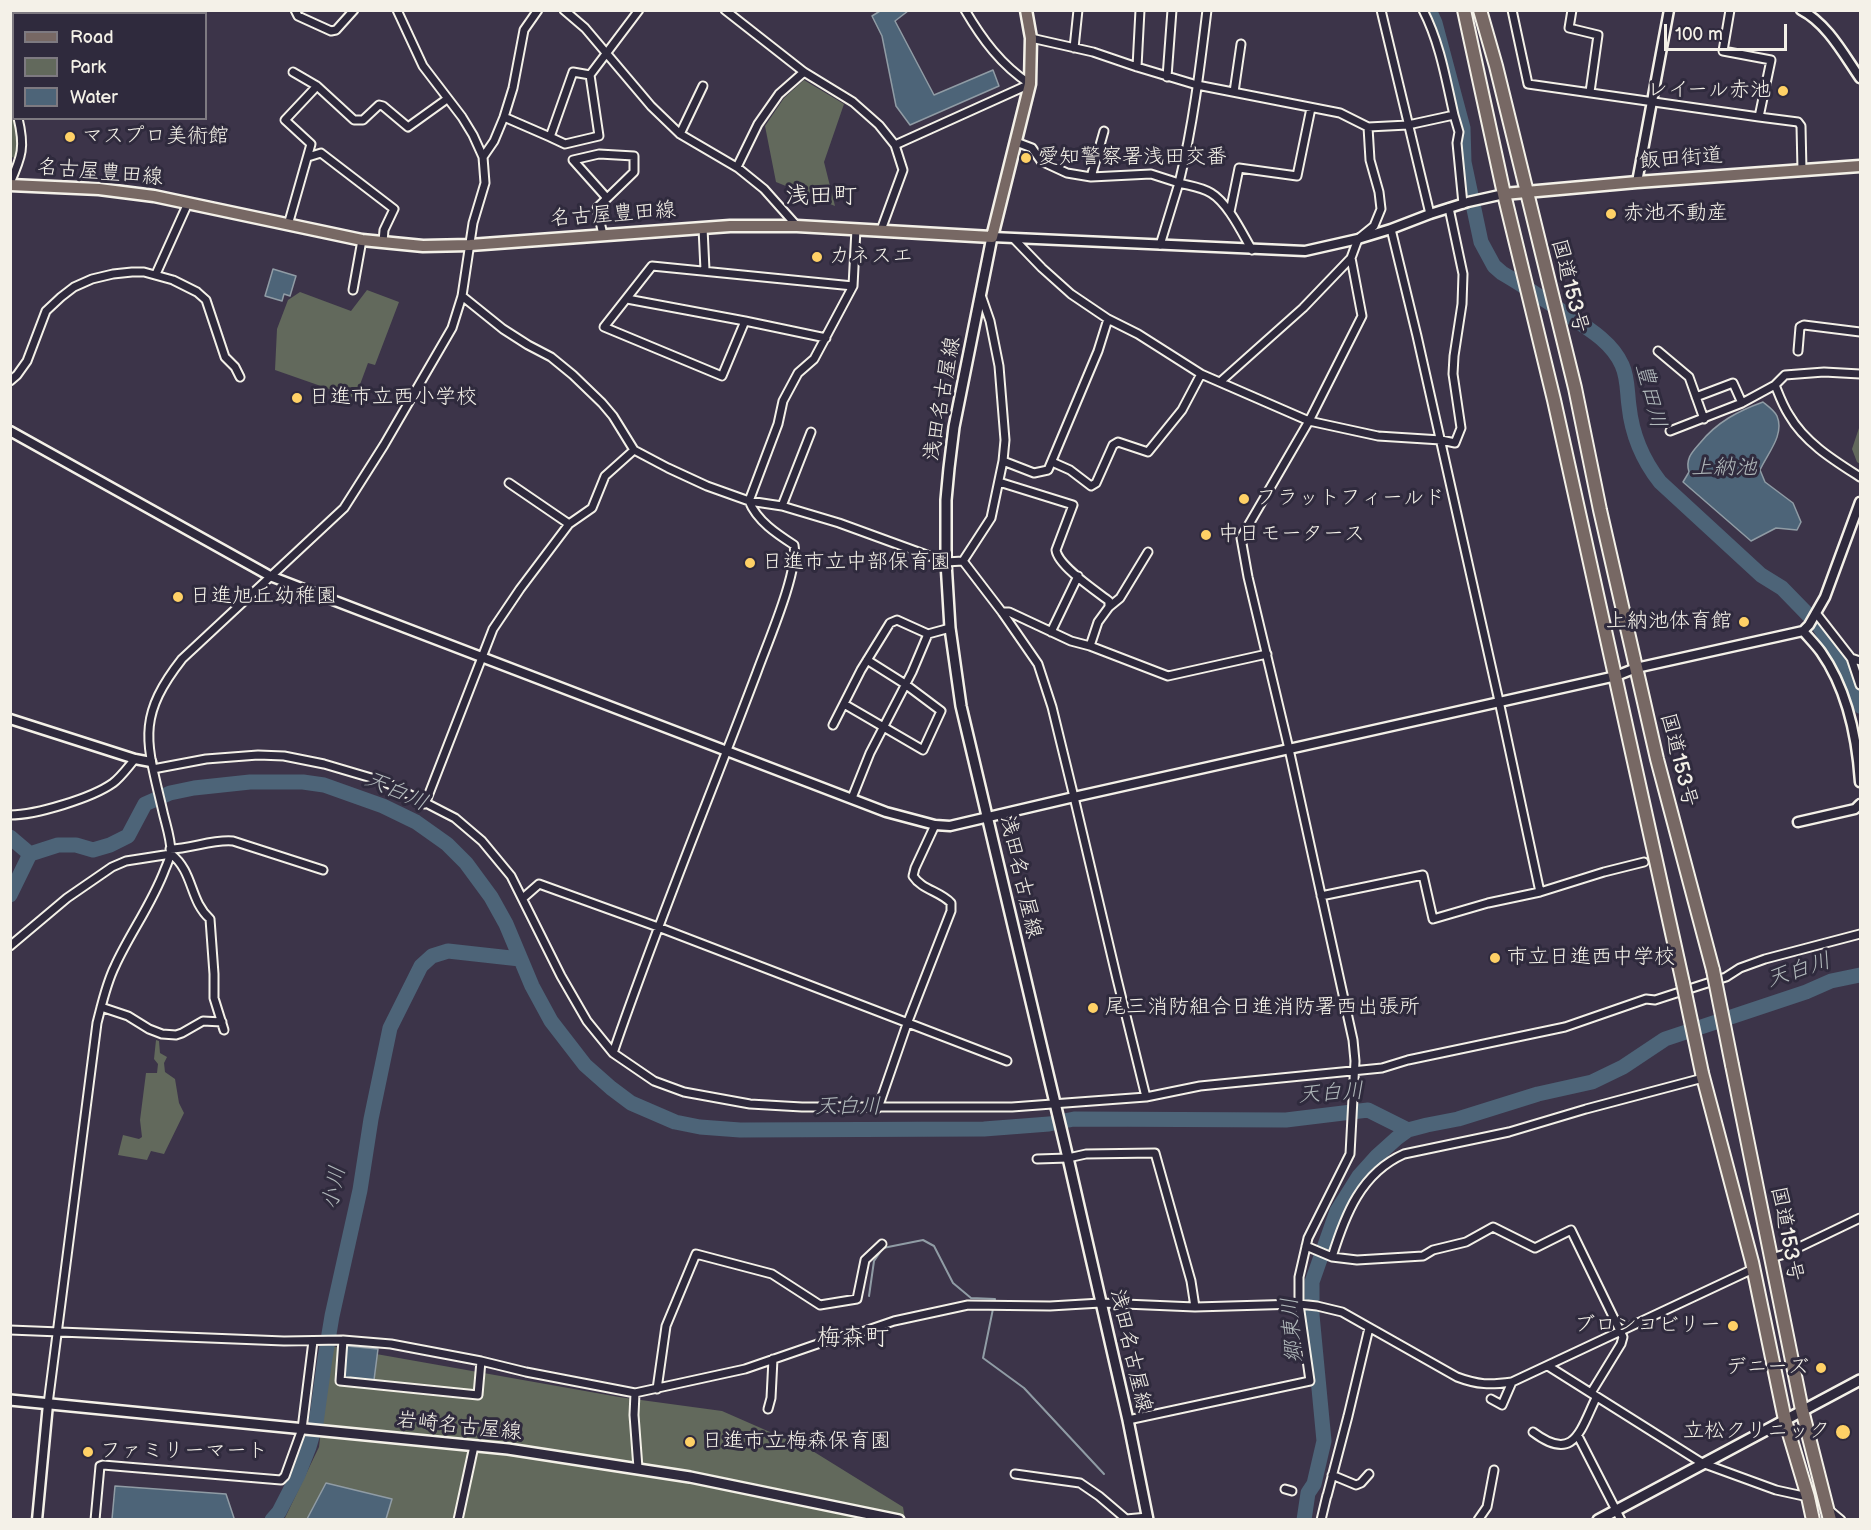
<!DOCTYPE html>
<meta charset="utf-8">
<style>
body{margin:0}
#map{position:relative;width:1871px;height:1530px;overflow:hidden;background:#3c3449;font-family:"Balsamiq Sans",sans-serif}
canvas{display:block}
.frame{position:absolute;inset:0;border:12px solid #f4f1e8;pointer-events:none}
.legend{position:absolute;left:12px;top:12px;width:195px;height:108px;box-sizing:border-box;background:#2f2a3d;border:2px solid #7e7a81;margin:0;padding:8px 10px;list-style:none;font-size:18px;color:#f4f1e8}
.legend li{display:flex;align-items:center;gap:12px;height:30px}
.legend b{width:30px;border:2px solid #7e7a81}
.scale{position:absolute;left:1664px;top:24px;width:123px;height:27px;box-sizing:border-box;border:3px solid #f4f1e8;border-top:0;padding-left:8px;font-size:18px;line-height:21px;white-space:nowrap;color:#f4f1e8;-webkit-text-stroke:4px #2f2a3d;paint-order:stroke}
</style>
<div id="map">
<canvas width="1871" height="1530"></canvas>
<div class="frame"></div>
<ul class="legend">
<li><b style="height:8px;background:#776864"></b>Road</li>
<li><b style="height:16px;background:#62695c"></b>Park</li>
<li><b style="height:16px;background:#4d6478"></b>Water</li>
</ul>
<div class="scale">100 m</div>
</div>
<script>
const ctx = document.querySelector('canvas').getContext('2d');
ctx.lineJoin = 'round';
function fillPath(path, color) { ctx.fillStyle = color; ctx.fill(path, 'evenodd'); }
function strokePath(path, color, width, dash) { ctx.strokeStyle = color; ctx.lineWidth = width; ctx.lineCap = dash ? 'butt' : 'round'; ctx.setLineDash(dash || []); ctx.stroke(path); }
function drawText(font, color, halo, rows, align = 'center') {
  ctx.font = font + ' "Balsamiq Sans","Klee One",sans-serif'; ctx.lineWidth = 6; ctx.setLineDash([]); ctx.textBaseline = 'middle'; ctx.strokeStyle = halo; ctx.fillStyle = color; for (const [text, x, y, turn = 0] of rows) {
    ctx.save(); ctx.translate(x, y); ctx.rotate((+turn || 0) * Math.PI / 180); ctx.textAlign = isNaN(turn) ? turn : align; if (halo) ctx.strokeText(text, 0, 0); ctx.fillText(text, 0, 0); ctx.restore();
  }
}
fillPath(new Path2D(`
 M10,11H39V13L14,14V118L16,119L20,138L16,159L10,156Z
 M804,80L844,104L824,162L835,206L776,182L765,126L784,98Z
 M367,290L399,302L375,365L368,363L355,398L275,370L277,329L288,300L300,292L351,311Z
 M1860,425V464L1857,462L1852,449Z
 M156,1040L159,1041L160,1053L167,1057L164,1063L165,1072L175,1079L179,1103L184,1113L164,1154L151,1151L147,1160L118,1155L123,1135L139,1139L142,1137L140,1120L146,1073H157L158,1064L154,1059Z
 M331,1346L619,1397L722,1411L811,1450L903,1507L905,1519L284,1520L319,1447Z`), '#62695c');
const water = new Path2D(`
 M880,11H908L895,21L934,95L993,70L999,86L910,125L896,106L882,36L872,16Z
 M273,269L296,276L290,296L284,294L282,301L265,296Z
 M1763,402C1768,406 1775,411 1777,416C1785,435 1767,454 1760,470L1765,482L1793,503L1801,522L1797,530L1776,528L1751,541L1683,482L1689,472C1685,459 1692,452 1700,443C1717,422 1738,411 1763,402Z
 M347,1346L378,1349L374,1380L342,1378Z
 M326,1483L392,1499L386,1519H307Z
 M115,1486L226,1494L234,1518L232,1520L112,1519Z`);
fillPath(water, '#4d6478');
strokePath(water, '#909ca5', 1.5);
strokePath(new Path2D(`
 M869,1296L874,1261L883,1248L923,1240L934,1246L953,1283L971,1298L995,1299L983,1358L1024,1388L1104,1474`), '#909ca5', 2);
strokePath(new Path2D(`
 M1429,10L1435,23L1463,128L1464,162L1481,242L1494,266L1502,273C1521,284 1539,296 1557,308C1580,324 1610,338 1622,365C1628,378 1627,392 1629,406C1632,435 1642,459 1660,482L1761,575L1782,588L1819,626L1843,664L1860,706
 M10,837L30,854
 M10,895L30,854L58,845H76L93,850L110,845L128,836L145,804L170,793L194,788L250,782H303L324,785L383,806L416,822L447,844L466,863L491,897L506,924L532,986L551,1021L585,1065L611,1088L631,1103L675,1122L700,1127L740,1130L984,1129L1049,1124L1074,1119L1286,1120L1368,1110L1408,1130
 M272,1520L279,1512L298,1475L309,1447L316,1423L325,1358L332,1316L360,1190L371,1119L390,1028L421,966L432,956L448,951L520,959
 M1304,1520L1308,1493L1314,1484L1324,1441L1312,1315V1282L1337,1211L1359,1176L1377,1156L1397,1138L1408,1130L1427,1125L1458,1119L1538,1094L1592,1082L1623,1067L1665,1039L1806,992L1831,981L1860,975`), '#4d6478', 15);
const minor = new Path2D(`
 M295,10L298,16L331,31L336,30L354,10
 M564,10L585,28L651,106L680,134L738,168L764,189L797,226
 M725,10L804,72L853,102L879,125L895,145L903,170L881,230
 M965,10C982,39 1001,65 1030,84
 M1207,10C1200,68 1193,126 1179,183C1190,186 1201,187 1211,193C1228,203 1242,233 1252,250
 M1381,10L1430,214
 M1512,10L1528,84L1759,117L1798,122L1801,126L1802,170
 M1572,10L1569,28L1598,35L1590,92
 M1730,10L1723,51L1771,60L1759,117
 M43,14V10
 M1031,38L1093,52L1137,67L1197,85L1340,113L1368,127L1408,125L1454,115C1446,80 1440,43 1423,10
 M1074,48L1078,10
 M1137,67L1140,10
 M293,72L317,86
 M590,75L639,10
 M1167,77L1172,10
 M1234,92L1241,44
 M1454,115L1459,132L1457,143L1463,204
 M504,117L550,137L573,72L590,75L599,136L565,144L550,137
 M680,134L703,86
 M1016,142L1032,148L1041,161L1067,173L1091,177L1151,174L1179,183L1160,245
 M895,145L1030,84
 M308,157L321,153L394,209L384,230L383,242
 M483,157L494,141L504,117L513,88L524,30L538,10
 M737,167L758,124L779,94L804,72
 M1091,177L1104,131
 M10,183C22,156 25,147 18,118
 M1230,212L1239,168L1297,176L1311,108
 M288,225L311,144L285,120L317,86L354,120H363L379,105L383,106L408,127L447,99
 M703,228L705,270
 M1391,229L1417,336L1499,701L1540,892
 M603,235L597,208L634,172V156L599,154L573,160L606,197
 M1013,238L1042,268L1071,294L1108,319L1138,334L1201,374L1309,421L1378,436L1441,440L1455,443L1461,428L1453,374L1454,356L1462,304L1463,274L1449,208
 M156,274L188,203
 M353,290L362,240
 M981,295L990,321L999,366L1005,440L1003,461L991,518L963,561L1002,612L1038,664L1052,707L1074,797L1117,979L1146,1097
 M462,296L503,329L528,345L551,357L573,375L602,403L613,416L634,450L668,468L707,486L749,501L782,506L839,523L946,562L963,561
 M627,299L745,321
 M826,338L745,321L722,376L604,327L652,266L853,286
 M1658,351L1689,377L1704,419
 M1798,351L1800,327L1804,325L1860,332
 M10,381L17,375L27,361L46,311L61,297L74,287L92,279L113,274L132,272H144L173,280L197,292L206,300L225,357L235,367L240,377
 M1220,382L1303,308L1351,258L1358,239L1374,226L1381,209L1379,192L1370,160L1368,127
 M1775,385C1779,395 1783,406 1789,415C1805,443 1835,461 1860,477
 M1696,397L1733,383L1742,403
 M1670,431L1742,403L1775,385L1785,375L1824,372L1860,374
 M1003,461L1034,473L1048,470L1098,351L1108,319
 M1052,462L1070,470L1091,486L1096,483L1113,445L1118,442L1148,452L1182,410L1201,374
 M999,482L1073,505L1056,550C1058,566 1096,591 1109,601V607L1098,622L1090,646
 M509,483L569,524
 M782,506L811,432
 M1109,607L1120,598L1148,552
 M1002,612H1009L1071,641L1090,646L1168,676L1267,654
 M1816,613L1851,658L1860,685
 M1051,632L1078,576
 M1851,658L1860,661
 M844,704L923,750L941,711L905,684L867,660
 M833,725L861,670L890,623L897,620L928,634L950,628
 M153,769L206,759L258,755L284,756L324,764L385,782L455,818L482,841L511,876L561,976L587,1021L613,1053L654,1081L684,1092L750,1104L802,1107H1012L1146,1097L1200,1086L1382,1068L1408,1060L1565,1027L1646,999L1655,1000L1726,977L1740,968L1765,959L1860,934
 M852,798L870,753L912,672L928,634
 M425,804L493,629L520,589L569,524L592,508L605,476L634,450
 M10,815C36,815 92,798 113,783C121,777 128,767 135,759
 M170,849C191,849 212,839 233,841L323,870
 M1321,896L1423,875L1433,919L1488,903L1540,892L1604,872L1644,862
 M523,898L539,884L658,927L1007,1061
 M10,946L67,898L112,867L126,861L171,854C194,872 189,900 210,919L214,974V998L224,1030
 M101,1007L128,1016L149,1029L162,1034L176,1035L182,1033L203,1021L222,1022
 M613,1053C657,924 709,799 757,672C767,644 799,571 794,545C777,534 757,521 749,501L778,424L783,401L798,373L814,359L853,286L856,229
 M878,1108L907,1024L951,911V903C940,891 922,890 913,876L915,868L935,825
 M1037,1159L1068,1158L1086,1154L1155,1153L1191,1281L1195,1307
 M1306,1246L1332,1257L1357,1260L1423,1256L1433,1250L1466,1242L1493,1227L1535,1248L1571,1230L1623,1337L1621,1344L1591,1393
 M1332,1257C1345,1215 1361,1173 1404,1154L1509,1132L1586,1109L1703,1078
 M1771,1258L1785,1254L1860,1218
 M10,1330L284,1341L343,1340L391,1344L481,1361L526,1372L635,1393L745,1369L832,1339L862,1332L894,1321L968,1305L1050,1306L1101,1303L1195,1307L1299,1304L1317,1306L1342,1312L1457,1377C1478,1385 1490,1385 1512,1382L1753,1269
 M343,1340L340,1381L478,1395L481,1361
 M1548,1366L1702,1463L1776,1490L1808,1497
 M657,1389L666,1326L696,1254L772,1274L820,1305L857,1299L865,1260L882,1244
 M635,1393L634,1415L638,1468
 M1491,1399L1502,1405L1512,1382
 M48,1404L97,1023C102,1004 106,984 115,966C130,933 152,904 165,869C167,864 170,858 171,852C171,839 166,825 163,812C147,743 135,719 182,659L344,508L384,445L452,328L462,296L473,223L485,183L483,157L473,135L462,117L423,66L397,10
 M768,1409L771,1398L773,1359
 M1128,1420L1310,1381L1299,1304V1277L1308,1238L1350,1154L1355,1061L1353,1040L1289,749L1248,577L1241,538L1309,421L1362,316L1351,258
 M1533,1432C1574,1463 1580,1431 1596,1398
 M1578,1436L1621,1520
 M1015,1474L1080,1483L1099,1496L1126,1519L1148,1517
 M1332,1475L1356,1485L1361,1483L1369,1474
 M1285,1489L1292,1491
 M1327,1496L1348,1416L1369,1328
 M1829,1510L1841,1520
 M95,1520L100,1466L103,1465L281,1480L285,1476L302,1429L313,1341
 M458,1520L474,1446
 M1321,1520L1327,1495
 M1478,1520L1487,1507L1494,1470`);
const tertiary = new Path2D(`
 M1801,10C1827,23 1844,55 1860,78
 M1637,182L1669,10
 M992,237L1305,251L1358,239L1391,229L1430,214L1468,202L1504,194
 M10,431L270,576L886,812L935,825L950,826L1074,797L1616,676L1636,668L1803,631L1809,625L1825,597L1860,502
 M1803,631C1809,638 1816,645 1821,652C1847,689 1857,738 1860,782
 M10,719L135,759L151,762
 M1798,822L1855,809L1860,804
 M37,1520L48,1404`);
const secondary = new Path2D(`
 M992,237L954,427L949,468L946,500V562L950,628L961,706L1068,1158L1128,1420L1148,1520
 M10,1400L508,1449L690,1477L899,1520
 M1598,1520L1860,1380`);
const primary = new Path2D(`
 M10,185L99,189L154,196L362,240L423,246L470,245L730,226H797L992,237L1030,84L1031,38L1026,10
 M1504,194L1637,182L1860,166`);
const trunk = new Path2D(`
 M1464,10L1504,194L1554,400L1683,983
 M1480,10L1496,66L1575,388L1600,510L1657,759L1713,970
 M1732,1065L1802,1410L1830,1520
 M1702,1073L1752,1262L1785,1420L1808,1497L1813,1520`);
strokePath(minor, '#f4f1e8', 11);
strokePath(tertiary, '#f4f1e8', 13);
strokePath(secondary, '#f4f1e8', 14);
strokePath(primary, '#f4f1e8', 15);
strokePath(trunk, '#f4f1e8', 16);
strokePath(minor, '#2f2a3d', 7);
strokePath(tertiary, '#2f2a3d', 8);
strokePath(secondary, '#2f2a3d', 9);
strokePath(primary, '#776864', 10);
strokePath(trunk, '#776864', 12);
const trunkBridge = new Path2D(`
 M1713,970L1732,1065
 M1683,983L1702,1073`);
strokePath(trunkBridge, '#f4f1e8', 16, []);
strokePath(trunkBridge, '#776864', 12);
for (const [x, y, r, color] of [
 [1783,91,6,"#ffd166"],
 [70,137,6,"#ffd166"],
 [1026,158,6,"#ffd166"],
 [1611,214,6,"#ffd166"],
 [817,257,6,"#ffd166"],
 [297,398,6,"#ffd166"],
 [1244,499,6,"#ffd166"],
 [1206,535,6,"#ffd166"],
 [750,563,6,"#ffd166"],
 [178,597,6,"#ffd166"],
 [1744,622,6,"#ffd166"],
 [1495,958,6,"#ffd166"],
 [1093,1008,6,"#ffd166"],
 [1733,1326,6,"#ffd166"],
 [1821,1368,6,"#ffd166"],
 [1843,1432,8,"#ffd166"],
 [690,1442,6,"#ffd166"],
 [88,1452,6,"#ffd166"]
]) { const dot = new Path2D(); dot.arc(x, y, r, 0, 2 * Math.PI); ctx.fillStyle = color; ctx.fill(dot); strokePath(dot, '#2f2a3d', 2); }
drawText('21px', '#f4f1e8', '#2f2a3d', [
 ["レイール赤池",1771,91,"right"],
 ["マスプロ美術館",82,137],
 ["愛知警察署浅田交番",1038,158],
 ["赤池不動産",1623,214],
 ["カネスエ",829,257],
 ["日進市立西小学校",309,398],
 ["フラットフィールド",1256,499],
 ["中日モータース",1218,535],
 ["日進市立中部保育園",762,563],
 ["日進旭丘幼稚園",190,597],
 ["上納池体育館",1732,622,"right"],
 ["市立日進西中学校",1507,958],
 ["尾三消防組合日進消防署西出張所",1105,1008],
 ["ブロンコビリー",1721,1326,"right"],
 ["デニーズ",1809,1368,"right"],
 ["立松クリニック",1830,1432,"right"],
 ["日進市立梅森保育園",702,1442],
 ["ファミリーマート",100,1452]
], 'left');
drawText('21px', '#f4f1e8', '#2f2a3d', [
 ["飯田街道",1681,159,-4],
 ["名古屋豊田線",100,173,5],
 ["名古屋豊田線",613,215,-4],
 ["国道153号",1569,286,76],
 ["浅田名古屋線",943,399,-80],
 ["国道153号",1678,760,76],
 ["浅田名古屋線",1020,877,77],
 ["国道153号",1786,1234,79],
 ["浅田名古屋線",1130,1351,77],
 ["岩崎名古屋線",459,1427,6]
]);
drawText('italic 22px', '#b1b9bb', '#2f2a3d', [
 ["豊田川",1650,396,76],
 ["上納池",1724,468],
 ["天白川",396,792,24],
 ["天白川",1799,971,-18],
 ["天白川",1331,1094,-4],
 ["天白川",848,1107],
 ["小川",335,1188,-79],
 ["郷東川",1293,1330,-94]
]);
drawText('24px', '#f4f1e8', '#2f2a3d', [
 ["浅田町",821,197],
 ["梅森町",853,1339]
]);
</script>
